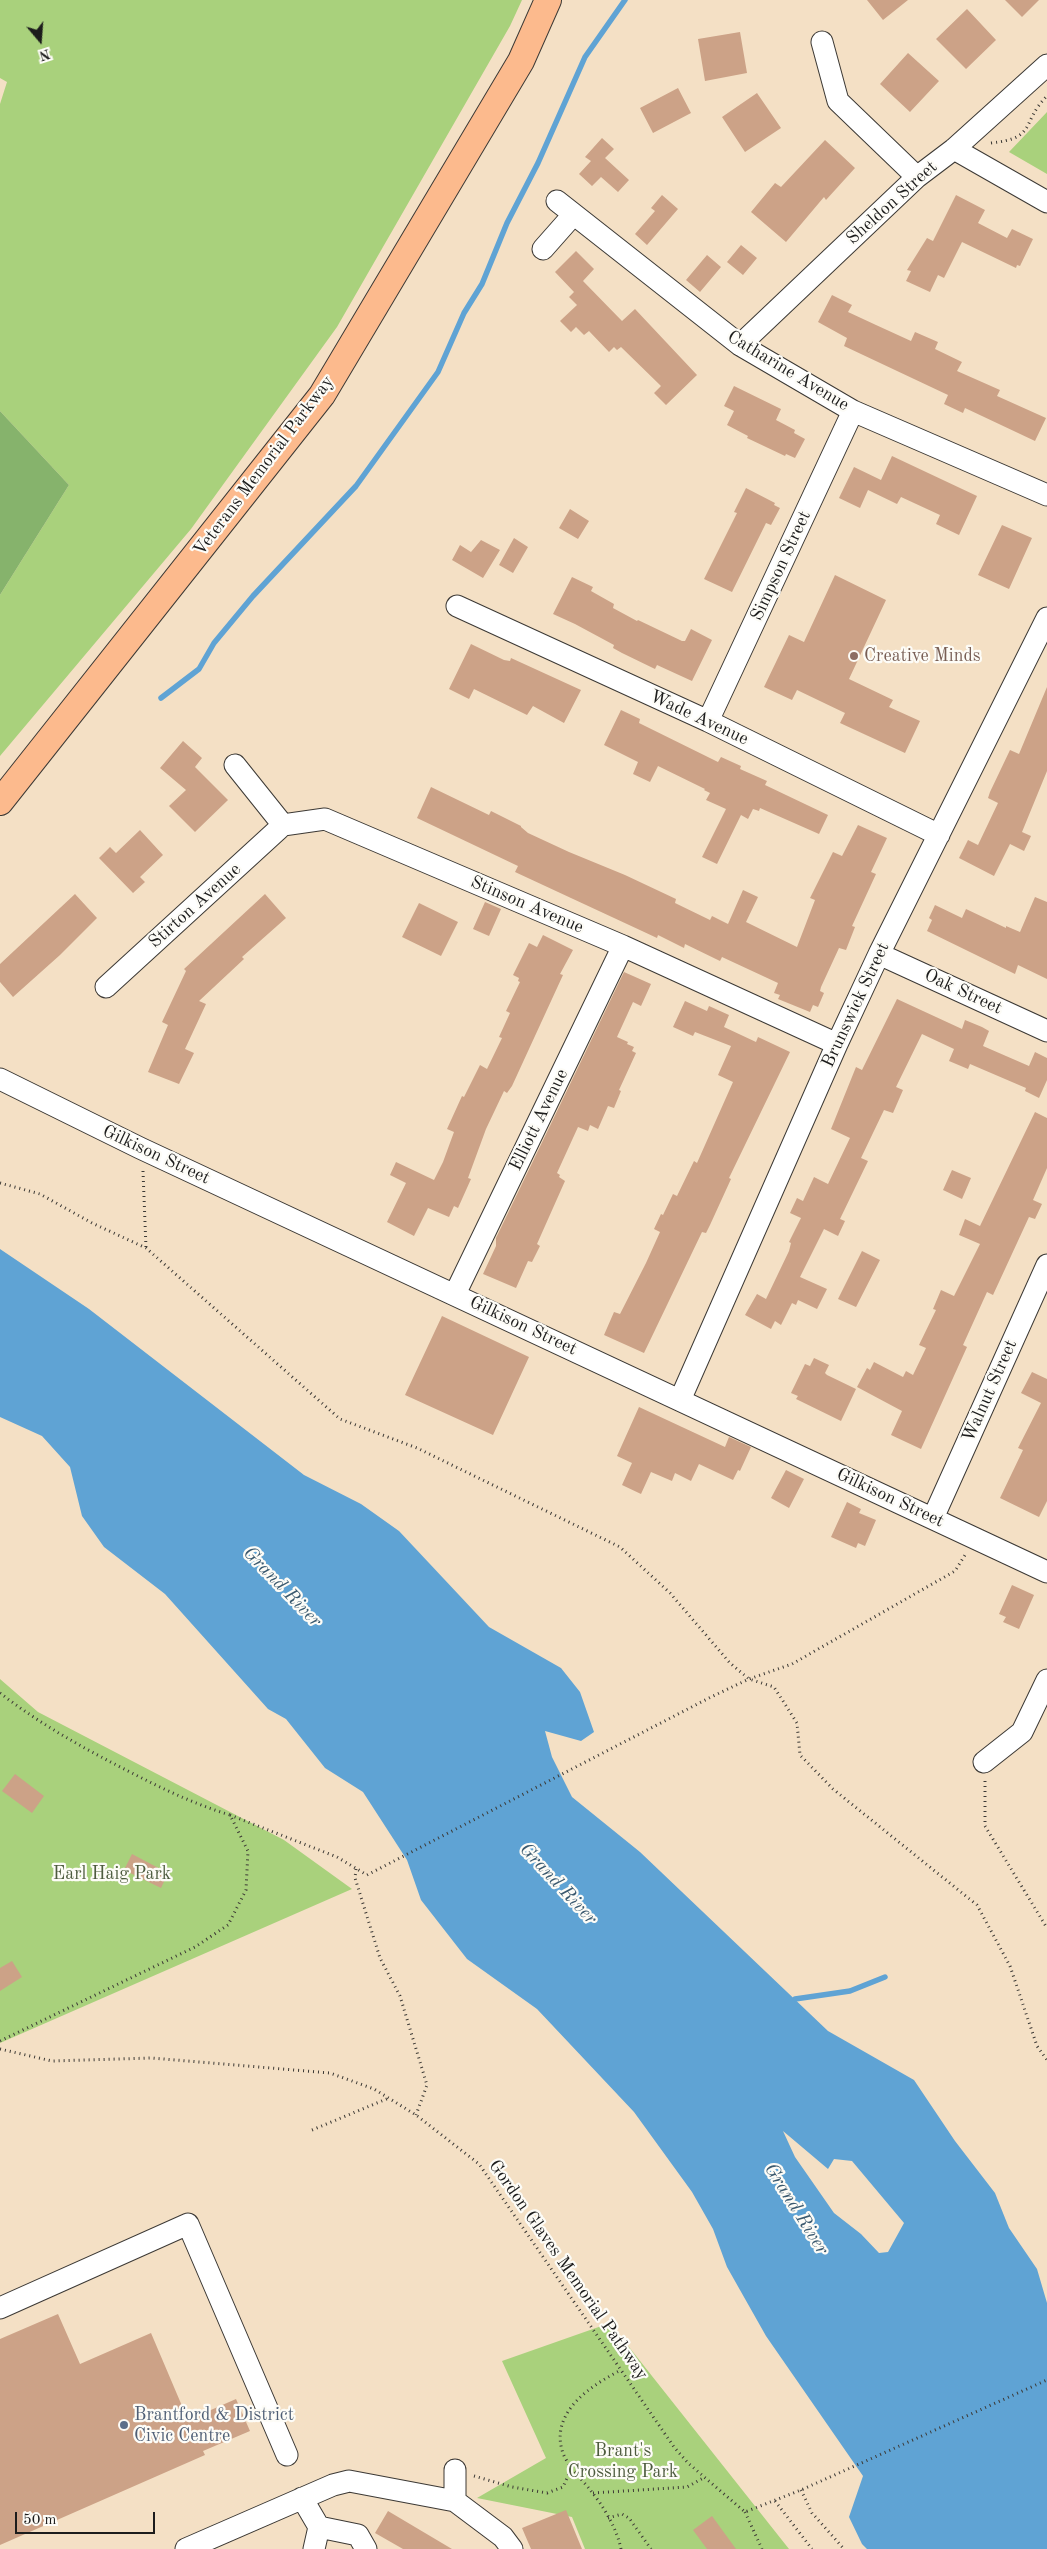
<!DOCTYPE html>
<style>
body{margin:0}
#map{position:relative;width:1047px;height:2549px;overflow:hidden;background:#f4e0c5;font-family:"Old Standard TT",serif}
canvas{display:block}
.north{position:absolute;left:15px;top:15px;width:50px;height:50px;-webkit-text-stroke:4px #fdfcf7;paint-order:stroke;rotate:162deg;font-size:14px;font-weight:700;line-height:20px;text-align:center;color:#1c1c1c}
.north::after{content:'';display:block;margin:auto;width:18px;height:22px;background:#1c1c1c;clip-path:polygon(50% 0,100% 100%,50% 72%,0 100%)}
.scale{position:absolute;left:15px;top:2512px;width:140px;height:22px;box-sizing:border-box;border:2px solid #1c1c1c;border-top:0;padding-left:6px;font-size:15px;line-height:18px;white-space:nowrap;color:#1c1c1c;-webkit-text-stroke:4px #fdfcf7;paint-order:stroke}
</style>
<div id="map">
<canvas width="1047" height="2549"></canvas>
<div class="north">N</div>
<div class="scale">50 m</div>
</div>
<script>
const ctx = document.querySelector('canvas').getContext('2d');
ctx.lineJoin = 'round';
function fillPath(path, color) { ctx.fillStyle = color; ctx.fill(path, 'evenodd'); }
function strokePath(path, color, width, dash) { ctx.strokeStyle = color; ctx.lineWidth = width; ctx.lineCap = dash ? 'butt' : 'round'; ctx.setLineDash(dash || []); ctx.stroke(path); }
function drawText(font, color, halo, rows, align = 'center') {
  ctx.font = font + ' "Old Standard TT",serif'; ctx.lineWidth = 4.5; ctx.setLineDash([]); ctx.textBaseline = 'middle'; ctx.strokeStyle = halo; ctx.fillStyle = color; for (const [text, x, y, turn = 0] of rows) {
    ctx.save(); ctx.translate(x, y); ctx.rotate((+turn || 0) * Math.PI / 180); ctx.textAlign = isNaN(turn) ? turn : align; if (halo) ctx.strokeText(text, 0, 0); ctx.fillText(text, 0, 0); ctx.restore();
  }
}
fillPath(new Path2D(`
 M0,0H522L510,26L337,327L191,529L0,756V595L69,485L0,411V104L7,82L0,78Z
 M1047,112V174L1009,152Z
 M0,1679L38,1712L284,1840L352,1889L0,2043Z
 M610,2323L789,2549H585L572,2517L477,2498L546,2458L502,2361Z`), '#a9d17c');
fillPath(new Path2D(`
 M0,411L69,485L0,595Z`), '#86b36c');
fillPath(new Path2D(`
 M0,1249L89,1309L304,1475L361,1504L399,1531L489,1627L561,1668L580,1692L594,1732L581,1741L545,1731L552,1757L572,1797L640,1852L828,2031L914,2080L955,2141L995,2193L1009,2228L1037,2269L1047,2303V2549H867L862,2544L849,2517L863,2476L766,2336L727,2267L713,2229L692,2192L634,2112L537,2009L467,1959L421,1900L407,1860L363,1792L325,1768L286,1719L268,1709L165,1594L104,1547L82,1516L70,1467L42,1436L0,1417ZM783,2131L828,2169L834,2159L852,2161L904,2223L888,2252L879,2253L861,2234L834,2213L795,2157Z`), '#5fa3d4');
strokePath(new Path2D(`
 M161,698L199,669L214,643L253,596L356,486L438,372L464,313L482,284L507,223L538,163L585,57L625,0
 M795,1999L850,1991L885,1977`), '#5fa3d4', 5.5);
fillPath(new Path2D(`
 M867,0H908L883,20Z
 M1005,0H1039L1022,17Z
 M967,9L996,40L966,69L936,39Z
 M740,32L747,73L705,81L698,39Z
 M908,53L939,81L910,112L880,84Z
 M678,88L691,113L653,133L640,108Z
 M757,93L781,128L745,152L722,117Z
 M602,138L614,149L605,158L629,180L618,192L601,177L592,186L579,174L591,161L585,157Z
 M825,140L855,168L826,200L824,197L786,242L751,212L775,183L781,187Z
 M662,195L678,209L647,245L635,234L655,211L651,208Z
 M956,195L985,210L978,223L1007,238L1012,229L1033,239L1020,266L1017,265L1016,268L962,242L944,278L938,275L930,292L906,281L911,271L907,270L927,238L933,241Z
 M741,245L757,258L743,275L727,262Z
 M576,251L594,269L583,281L622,321L635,309L697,375L666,405L654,393L661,386L621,347L617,350L614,347L609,352L589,331L584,335L576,327L571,332L560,321L577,305L569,297L574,292L555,272Z
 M707,255L721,267L700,292L686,280Z
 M832,295L852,305L848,312L876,325L911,341L915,332L938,342L935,349L962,362L957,371L1000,390L997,396L1046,418L1035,441L965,408L963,413L944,404L948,395L844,346L847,338L818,322Z
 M734,386L781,409L776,420L795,430L794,433L805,439L795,458L786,454L785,456L747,438L748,436L727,425L734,411L724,406Z
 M892,456L977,496L959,535L936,524L940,515L901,497L897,504L868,490L860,508L839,498L854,467L881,480Z
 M746,488L775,503L774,505L780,508L771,525L766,523L732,592L704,579L737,513L734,512Z
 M570,509L589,521L578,539L559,528Z
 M1002,525L1032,538L1009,589L978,575Z
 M514,538L528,547L513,573L499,565Z
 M481,540L500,550L483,578L452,560L460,545L471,552Z
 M835,575L886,600L849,679L893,700L889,707L920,721L905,753L840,723L845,713L797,690L792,700L764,687L789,635L804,642Z
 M572,577L593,587L591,591L614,604L613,608L637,621L638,620L682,641H685L691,629L712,640L692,681L657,665L655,669L622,653L613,648L614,645L575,624L553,614Z
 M471,644L504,660L510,661L511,658L581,690L564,723L533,706L527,715L474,689L469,699L449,689Z
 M1047,687V771L1022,832L1031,836L1024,851L1010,844L994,876L959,858L968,840L978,845L998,803L988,798L990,792L1010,750L1019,754Z
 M621,710L640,719L639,723L718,762L721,757L741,766L740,769L767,781L765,785L828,815L819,834L760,808L759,811L753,809L748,819L741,815L717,864L702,857L726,809L706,800L710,793L704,790L705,789L658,766L650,782L633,774L638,762L604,745Z
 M183,741L202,758L195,767L228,800L195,832L169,806L186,790L160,768Z
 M431,787L489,815L491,811L521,826V827L528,833L569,852L625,875L676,899L675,903L710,920L712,916L728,924L743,890L758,897L746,922L797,947L815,900L810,898L833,852L842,856L858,825L887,838L871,872L876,874L852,926L855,927L846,950L839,948L821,987L820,991L824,993L818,1007L813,1005L810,1012L778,999L780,995L774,993L778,983L722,957L720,961L685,944L684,948L658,935L657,938L642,931L515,872L518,866L417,818Z
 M140,830L163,855L140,877L145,882L133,893L99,858L110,847L116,853Z
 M75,894L97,918L60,955L13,997L0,982V964Z
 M265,894L286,918L242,957L244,959L199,1001L206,1004L185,1049L194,1053L179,1084L148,1072L168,1025L162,1022L186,971L184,969Z
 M1035,897L1047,902V979L1018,965L1015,974L927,931L932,920L929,918L935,905L962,918L966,909L1006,928V926L1020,932Z
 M485,902L501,909L489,936L473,929Z
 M419,903L458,922L441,956L402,937Z
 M543,935L573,950L560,974L563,975L512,1086L507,1093L504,1091L486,1129L468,1178L471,1179L458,1208L454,1206L449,1217L428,1208L414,1236L387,1222L406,1183L390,1175L396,1162L434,1180L443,1162L454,1132L447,1129L462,1096L464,1097L480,1065L487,1069L502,1038L499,1037L510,1013L506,1011L520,982L518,981L519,978L513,975L529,943L537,947Z
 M624,972L651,984L641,1006L633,1002L617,1037L628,1042L627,1044L634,1047L632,1051L636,1053L619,1090L621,1091L614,1108L608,1106L598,1129L590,1125L588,1131L578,1127L557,1173L560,1175L559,1177L565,1181L537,1244L540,1246L532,1262L528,1261L516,1288L483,1274L496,1246V1238Z
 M897,999L962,1029L965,1020L982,1027L989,1031L983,1046L1029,1066L1035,1052L1047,1058V1080L1039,1098L1025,1091L1026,1088L970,1064L968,1069L949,1061L954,1049L922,1034L896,1087L903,1090L893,1113L884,1110L861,1158L868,1161L840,1219L845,1221L838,1236L824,1229L800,1277L827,1289L817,1309L798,1300L796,1305L792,1303L781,1325L775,1321L771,1329L745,1315L757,1294L766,1299L789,1251L791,1243L789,1242L801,1218L790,1213L797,1198L803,1201L814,1177L828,1184L850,1138L831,1129L856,1067L862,1070Z
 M685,1001L707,1011L709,1006L729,1015L724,1027L756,1042L758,1037L790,1052L729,1178L731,1179L710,1225L706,1233L702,1232L644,1353L604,1335L614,1312L620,1314L646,1263L660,1232L654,1229L661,1214L663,1215L673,1194L677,1196L694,1161L697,1163L733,1082L718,1075L731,1046L695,1032L693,1036L673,1027Z
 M1035,1112L1047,1118V1168L1033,1200L1042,1204L1035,1219L1029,1217L993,1295L987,1292L963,1345L967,1347L921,1449L891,1435L902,1411L857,1387L867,1368L870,1370L874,1362L903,1377L906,1371L913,1375L926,1348L919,1345L936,1310L933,1309L941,1290L954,1296L980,1244L959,1235L965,1219L980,1226Z
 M952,1170L971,1178L962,1199L943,1190Z
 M862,1251L880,1260L856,1307L838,1299Z
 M442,1316L529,1357L493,1435L405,1395Z
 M814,1358L829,1365L825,1373L827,1375L856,1389L841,1421L796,1399L798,1396L791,1393L805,1364L810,1366Z
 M1032,1372L1047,1379V1501L1039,1517L1000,1498L1023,1450L1018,1448L1041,1403L1021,1393Z
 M639,1407L725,1447L729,1437L751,1447L740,1471L738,1470L733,1480L699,1464L691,1481L675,1473L672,1481L651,1472L641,1494L622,1485L632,1463L617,1456Z
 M786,1470L804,1479L789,1508L771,1498Z
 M847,1502L861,1509L859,1513L876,1520L865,1546L858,1543L856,1548L831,1537Z
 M1012,1585L1034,1595L1019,1629L1003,1622L1006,1617L999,1614Z
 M15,1774L44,1796L32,1813L2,1791Z
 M132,1854L168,1873L161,1888L124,1870Z
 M12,1961L22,1977L0,1991V1968Z
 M58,2314L80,2364L151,2333L188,2420L236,2399L250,2431L203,2451L205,2455L0,2545V2339Z
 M566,2510L582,2549H531L522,2528Z
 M388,2511L452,2549H403L375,2533Z
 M712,2516L736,2549H707L693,2530Z`), '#cca287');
const minor = new Path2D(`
 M822,42L838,101L917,177
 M954,149L1047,202
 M557,201L740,345L853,411L1047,495
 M543,249L573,215
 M740,345L917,177L954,149L1047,65
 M457,606L708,721L939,835
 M708,721L853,411
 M235,765L283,825L325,819L623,946L837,1044
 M879,954L1047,1031
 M106,987L283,825
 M0,1079L140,1148L1047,1572
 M455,1294L623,946
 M680,1400L837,1044L879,954L1047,618
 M933,1518L1047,1265
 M984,1762L1022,1732L1047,1680
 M0,2308L188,2224L287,2455
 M455,2470V2501
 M302,2498L319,2527L358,2535L366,2549
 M186,2549L333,2485L349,2481L455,2501L503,2537L512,2549
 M314,2549L319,2527`);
const major = new Path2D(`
 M0,802L322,395L521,61L548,0`);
strokePath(minor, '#3c3935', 23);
strokePath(major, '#3c3935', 28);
strokePath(new Path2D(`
 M991,143C1038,138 1020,123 1047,96
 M143,1171L146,1248
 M0,1183L40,1194L92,1223L146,1248L340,1419L417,1448L620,1547L670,1593L730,1663L749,1679L774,1687L797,1723L800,1755L833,1789L977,1905L1010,1966L1037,2046L1047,2060
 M0,1693C40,1724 83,1748 128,1771C161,1788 194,1804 230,1815L248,1851L246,1890L228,1925L195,1947L0,2041
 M985,1781V1826L1047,1928
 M230,1815L337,1857L367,1875L711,1697L749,1679L792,1664L955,1571L965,1555
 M356,1869L355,1878L380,1958L400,1996L427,2085L416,2115
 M0,2049L52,2061L152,2058L330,2073L374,2089L416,2115L479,2164L674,2447L688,2463L745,2512L801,2490L1047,2380
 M312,2130L389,2098
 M474,2476L512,2487L547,2493L563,2487L572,2467
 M801,2490L812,2513L844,2549
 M593,2493L687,2487L705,2477
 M775,2501L812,2549
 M745,2512L762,2549
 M608,2518L622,2514L629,2518L651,2549
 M621,2549C617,2529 604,2507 591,2491C582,2479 566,2465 562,2450C551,2411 592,2385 621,2370`), '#3c3935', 3, [1, 4]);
strokePath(minor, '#fff', 21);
strokePath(major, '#fcba8d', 26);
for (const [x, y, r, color] of [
 [854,656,5,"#8d6e63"],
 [124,2425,5,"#5c6f8a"]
]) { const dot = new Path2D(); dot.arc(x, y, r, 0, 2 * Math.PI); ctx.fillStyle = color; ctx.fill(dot); strokePath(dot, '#fdfcf7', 2); }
drawText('18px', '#1c1c1c', '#fdfcf7', [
 ["Sheldon Street",892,203,-42],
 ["Catharine Avenue",788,371,31],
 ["Veterans Memorial Parkway",264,466,-53],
 ["Simpson Street",781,566,-65],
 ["Wade Avenue",699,718,25],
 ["Stinson Avenue",527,905,23],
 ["Stirton Avenue",195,906,-42],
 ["Oak Street",963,992,25],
 ["Brunswick Street",856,1005,-65],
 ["Elliott Avenue",539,1120,-64],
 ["Gilkison Street",156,1155,25],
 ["Gilkison Street",523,1326,25],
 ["Walnut Street",990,1391,-66],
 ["Gilkison Street",890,1498,25],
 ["Gordon Glaves Memorial Pathway",568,2270,55]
]);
drawText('18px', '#785e54', '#fdfcf7', [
 ["Creative Minds",864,656]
], 'left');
drawText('18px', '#4d5b3e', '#fdfcf7', [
 ["Earl Haig Park",112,1874],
 ["Brant's",623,2451],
 ["Crossing Park",623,2472]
]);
drawText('18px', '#4e5e75', '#fdfcf7', [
 ["Brantford & District",134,2415],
 ["Civic Centre",134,2436]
], 'left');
drawText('italic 19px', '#3a596f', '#fdfcf7', [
 ["Grand River",282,1587,46],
 ["Grand River",558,1884,47],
 ["Grand River",796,2209,58]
]);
</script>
